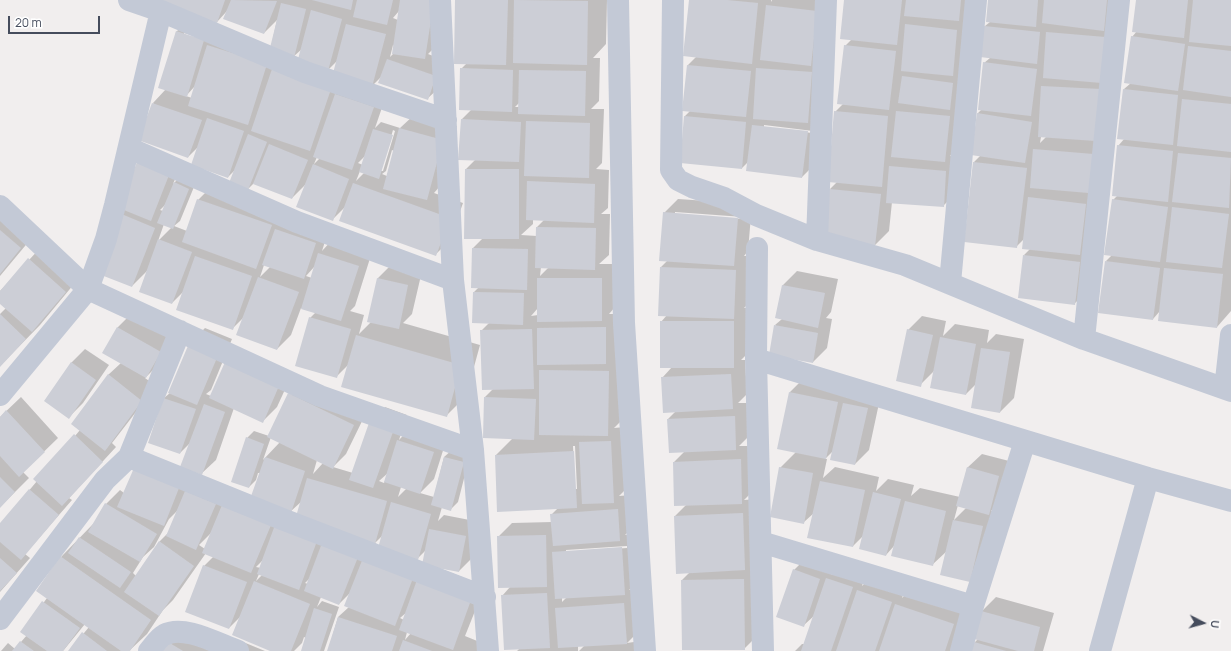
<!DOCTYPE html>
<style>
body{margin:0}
#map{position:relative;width:1231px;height:651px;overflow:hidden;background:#f1eeee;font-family:Manrope,sans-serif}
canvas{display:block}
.north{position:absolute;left:1183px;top:603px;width:40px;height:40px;-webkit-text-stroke:3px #fff;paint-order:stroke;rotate:96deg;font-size:11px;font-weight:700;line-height:16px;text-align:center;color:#454c5c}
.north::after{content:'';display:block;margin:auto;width:14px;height:18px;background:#454c5c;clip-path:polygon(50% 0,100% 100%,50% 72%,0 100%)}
.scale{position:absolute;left:8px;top:16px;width:92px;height:18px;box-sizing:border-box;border:2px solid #454c5c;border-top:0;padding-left:5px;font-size:12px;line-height:14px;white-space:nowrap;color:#454c5c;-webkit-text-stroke:3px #fff;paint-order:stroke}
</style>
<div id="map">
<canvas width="1231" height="651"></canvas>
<div class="north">U</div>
<div class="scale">20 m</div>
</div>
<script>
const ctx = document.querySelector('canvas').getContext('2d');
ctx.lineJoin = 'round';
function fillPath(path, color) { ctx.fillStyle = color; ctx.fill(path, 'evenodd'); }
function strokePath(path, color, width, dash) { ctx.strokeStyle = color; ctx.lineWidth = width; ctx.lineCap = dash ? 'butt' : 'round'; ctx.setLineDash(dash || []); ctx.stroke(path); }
fillPath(new Path2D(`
 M151,0H445L439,43L428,54L449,62L442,85L427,99L382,76L371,87L387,93L375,128L381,122L400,128L414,115L457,126L441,185L434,193L463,203L450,240L436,254L345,207L332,220L306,184L292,198L254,183L248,189L236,169L228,177L198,147L188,157L153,103L166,89L176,32L191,18L271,47L277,20L264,33L227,11L217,22ZM399,11L398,20L393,18ZM184,33L209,40L184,35ZM393,45L394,46L393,54L390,57ZM302,49L299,59L293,57ZM337,61L335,71L329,69ZM195,86L192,98L186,96ZM393,130L395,131L383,171H381ZM392,150L394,151L387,176L382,174L386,171ZM366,155L363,165L358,163ZM317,157L320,158L314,164ZM360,171L364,173L356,181Z
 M456,0H607L606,44L593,58H600L599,101L591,109H604L602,163L596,169L609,170L608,208L601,214H610L609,255L599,264H616V306L609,314H620L627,415L614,428L625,427L628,487L619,496L631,495L634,526L625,535L636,534L639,580L629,590L638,589L641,629L627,643L634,642V651H579L584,646H578V651H517L520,648L502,596L510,587L498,537L512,523L552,522L551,515L558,508L498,511L496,455L513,438L485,397L493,389L481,331L489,323L474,292L479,287H472L473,248L483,238L466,169L476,159L462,119L472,109L461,69L467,63ZM519,103V107H515ZM533,220H544L537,227V236L521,235L533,224ZM541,267H549L540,276ZM538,308V315L531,316ZM573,446H575L577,489H575ZM627,546V548L566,552V550ZM562,598H566L562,602Z
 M690,0H771V2L772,0H830L816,163L802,177L749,161L742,168L681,162L685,116L690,111L683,110L688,65L696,57ZM764,125L813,131L812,133L764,127Z
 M845,0H973L959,147L950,156L960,157L957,192L943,206L892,202L889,231L875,245L830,189L837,182L835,112L843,104L845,46L852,39Z
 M989,0H1119L1089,290L1074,304L1024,255L1031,248L1024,239L1016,247L974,162L981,155L977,114L982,109L984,63L990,58L985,26L990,22ZM1041,137H1046L1040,143Z
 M1137,0H1231V311L1217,327L1160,311L1153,319L1106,261L1112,255L1113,200L1117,196L1118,146L1125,138L1124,89L1131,83L1132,37L1137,31Z
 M183,161L173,184L181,176L196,182L180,221L174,226L187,231L198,200L212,186L329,229L322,251L333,239L372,252L355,306L350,311L364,315L359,334L371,322L368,321L378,278L392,264L422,271L412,314L403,323L480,345L466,396L446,416L349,364L336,377L310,318L316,312L301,308L291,335L277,349L244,317L233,328L183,292L172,303L148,270L132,286L119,214ZM166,204L163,211L160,210ZM164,224L172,227L158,241ZM264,265L270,267L260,277ZM315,266L312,278L306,276Z
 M678,199L752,204L748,251L744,256H750L748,304L744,308H748V353L741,360H745L747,394L738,403H749L750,435L739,446H754L755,489L744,500L757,499L764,629L744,649L682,580L690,572L675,516L687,504L675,505L674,462L684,452L668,419L676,411L662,378L672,367L661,322L667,315L661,267L668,260L664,213ZM675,212L743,217V219L675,214Z
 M0,204L35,234L0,276Z
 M43,245L79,278L40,325L0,366V314L6,308L0,303V291Z
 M797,271L838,279L831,312L826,318L832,319L827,348L813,362L775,325L782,319L783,285Z
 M132,313L175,338L160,363L145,378L156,386L112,443L116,447L69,498L72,500L25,554L30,558L0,592V525L80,430L108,375L121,363L104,352L118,327Z
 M922,316L946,321L943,336L955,324L989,330L987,343L996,334L1024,339L1014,398L1000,412L976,384L966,394L934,371L920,385L908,330Z
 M205,328L232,339L211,390L206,394L211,396L293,372L277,407L263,421L234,408L216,460L201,474L190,443L180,453L164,398L170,393L191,342Z
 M85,349L109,365L83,403L69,417L71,363Z
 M804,378L881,394L869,450L855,464L834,450L825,459H827L823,478L835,467L879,477L876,491L888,479L914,485L911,496L920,488L960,497L967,468L982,454L1013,462L1003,500L991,511L996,512L970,580L947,551L932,565L894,546L886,555L863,536L853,546L814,513L804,522L780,468L796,452L778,448L790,392ZM958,505L966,508L954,520Z
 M289,394L367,411L346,454L333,467L353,473L371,421L385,407L407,415L399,440L412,426L447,438L434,479L420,493L434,497L444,457L452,450L470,455L458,502L451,509L442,507L438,521L444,515L480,522L473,557L459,571L439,568L485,586L465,636L492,647L491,651H328L338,617L349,607L351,592L339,604L321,597L317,607L322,601L339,607L324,651H302L306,638L304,637L302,643L294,651H273L241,616L229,628L204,566L214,556L206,553L173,600L163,610L147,634L129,651H69L89,627L85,624L63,651H1L8,643L15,649L27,635L22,632L47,598L38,591L61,557L94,523L106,504L120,490L124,493L135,469L252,498L260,473H258L256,480L249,487L247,438L254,431L269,436ZM271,437L280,442L263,460ZM317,460L323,463L313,474ZM388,473L384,483L379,481ZM401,487L406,489L398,497ZM302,501L298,515L290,512ZM178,510L168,533L160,541L136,576L133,573L143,557L154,547L169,519ZM211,533L205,549L199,545ZM383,535L380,546L375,543ZM426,550L424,563L416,560ZM264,559L261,568L256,567ZM259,574L262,575L256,581ZM310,578L308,584L305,583ZM407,612L404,620L400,618ZM407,632L411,633L405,640Z
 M21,397L58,438L23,472L29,478L0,507V417Z
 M808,556L834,565L831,575L841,564L866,573L862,586L872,576L905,588L902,598L915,585L973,604L957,651H795L802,644H805L815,615L804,625L794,570Z
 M996,597L1054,613L1043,651H973L975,642L978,639L982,611Z
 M231,637L265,651H157L164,639Z`), '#0003');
fillPath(new Path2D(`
 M149,0H225L217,23Z
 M231,0L277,1L264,34L223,19Z
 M312,0H353L351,10Z
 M357,0H393L387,25L353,17Z
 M400,0H434L425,59L392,54Z
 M455,0H508L506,65L454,64Z
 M514,0L588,1L587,65L513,63Z
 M689,0H727L758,3L752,64L683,56Z
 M844,0H902L897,45L840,39Z
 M906,0H961L959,21L904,16Z
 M988,0H1038L1036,27L986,22Z
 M1044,0H1107L1104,31L1042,23Z
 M1136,0H1188L1184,38L1132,32Z
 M1193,0H1231V46L1189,42Z
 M281,3L306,9L294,58L269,52Z
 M766,5L817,11L811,66L760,60Z
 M311,10L342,19L328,71L297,63Z
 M346,24L386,34L372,87L332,77Z
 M905,24L957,30L953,76L901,71Z
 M984,26L1040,32L1037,64L980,57Z
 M176,31L204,40L187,97L158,88Z
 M1046,32L1105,37L1102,83L1043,78Z
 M1131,36L1185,44L1178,91L1124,83Z
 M207,45L267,64L248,125L188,106Z
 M844,45L896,51L889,110L837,104Z
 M1188,46L1231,51V97L1183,90Z
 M387,59L436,76L428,100L378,83Z
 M983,62L1037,69L1031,116L978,110Z
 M687,65L751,71L746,117L682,111Z
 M460,68L513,70L512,112L459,110Z
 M756,68L812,72L808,123L753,119Z
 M272,69L331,89L310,151L251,131Z
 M519,70L586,71L585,116L518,114Z
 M902,76L953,83L950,110L898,103Z
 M1041,86L1100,89L1096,141L1038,137Z
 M1123,89L1178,95L1173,145L1117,139Z
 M335,94L374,107L352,170L313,157Z
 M1182,99L1231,104V152L1177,146Z
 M152,103L202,120L188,158L138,140Z
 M834,111L888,116L882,187L828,182Z
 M896,111L950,116L945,162L891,157Z
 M977,113L1032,122L1025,163L971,155Z
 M684,116L746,122L742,169L680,163Z
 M207,118L244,131L228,178L191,165Z
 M461,119L521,122L519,162L458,160Z
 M526,121L590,123L589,178L524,176Z
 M752,125L808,131L802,178L746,171Z
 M399,128L443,140L427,200L383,189Z
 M373,129L393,135L379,179L359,172Z
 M248,134L267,142L248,190L229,183Z
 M269,144L308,160L292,199L253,184Z
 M1117,145L1173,151L1168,202L1112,196Z
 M1033,149L1093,154L1089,193L1030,188Z
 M1178,153L1231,158L1229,208L1172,202Z
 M137,162L169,175L151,221L119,208Z
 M973,162L1027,168L1017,248L964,242Z
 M313,164L349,179L333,221L296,207Z
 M889,166L946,171L944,207L886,203Z
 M465,169H519V239H464Z
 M527,181L595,184L594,223L526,220Z
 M174,182L189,189L173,229L157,223Z
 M353,183L450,218L436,256L339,221Z
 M829,189L881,194L875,246L823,240Z
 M1028,197L1086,204L1080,255L1022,249Z
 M197,199L272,225L256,269L182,242Z
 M1112,199L1168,207L1160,262L1104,255Z
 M1172,207L1229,214L1222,268L1166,262Z
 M663,212L738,218L734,266L659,261Z
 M119,213L155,228L132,287L96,273Z
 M536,227L596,228L595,270L535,268Z
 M275,229L316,243L304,279L262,265Z
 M0,230L21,248L0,274Z
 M158,239L192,252L172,304L139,292Z
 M472,248L528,249L527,290L471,288Z
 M318,253L359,266L341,321L301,309Z
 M1023,255L1080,262L1075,305L1018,298Z
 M195,256L252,276L233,330L176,310Z
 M28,258L66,292L32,332L0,304V291Z
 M1105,261L1160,268L1153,320L1098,313Z
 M660,267L736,270L734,319L658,316Z
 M1164,268L1223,274L1217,328L1158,321Z
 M258,277L299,292L277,350L236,335Z
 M377,278L408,285L399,329L367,322Z
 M537,278H602V321L537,322Z
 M782,285L825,293L818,328L775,318Z
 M473,292L524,293L523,325L472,323Z
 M0,314L26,339L0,367Z
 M309,317L351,329L337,378L295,366Z
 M660,321H734V368H660Z
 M774,325L818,333L813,363L769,355Z
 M117,327L161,352L146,378L102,353Z
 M606,327V364L537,365V328Z
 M532,329L534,389L482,390L480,330Z
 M907,329L933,335L921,387L896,381Z
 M356,335L461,365L447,417L341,387Z
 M940,337L976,344L966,395L930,388Z
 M190,341L219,353L197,405L168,393Z
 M981,348L1010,352L1000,413L971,408Z
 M71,362L96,380L69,419L44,401Z
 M225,362L279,386L263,423L209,398Z
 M539,370L609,371L608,436L539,435Z
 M108,374L142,401L105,451L71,424Z
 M731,374L733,409L663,413L661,377Z
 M789,392L838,402L826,459L777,449Z
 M288,393L354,425L333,469L267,437Z
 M484,397L536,399L534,440L483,438Z
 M163,398L196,409L180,454L148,443Z
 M843,403L868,408L855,465L830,460Z
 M204,404L225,412L202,475L180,467Z
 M6,410L45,452L19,477L0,456V417Z
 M735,416L736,450L669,453L667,419Z
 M370,420L394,429L373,488L349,480Z
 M74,434L103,462L62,506L33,479Z
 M246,437L264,444L249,488L231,482Z
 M397,440L434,452L420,494L384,482Z
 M611,441L614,503L582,504L579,442Z
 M574,451L577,508L497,512L495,455Z
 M265,457L305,471L291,513L250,499Z
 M444,457L464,462L451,511L431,505Z
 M741,459L742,504L674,506L673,462Z
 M779,467L813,473L804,524L770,517Z
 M967,467L999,476L989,515L956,506Z
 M134,468L179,488L164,526L117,507Z
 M0,477L15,492L0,508Z
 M307,478L387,501L375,544L295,520Z
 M820,481L865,490L853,547L807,538Z
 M29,489L59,515L21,560L0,542V523Z
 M185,491L216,504L196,550L166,536Z
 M873,492L901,499L886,556L859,549Z
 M905,501L946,511L933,566L891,556Z
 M391,502L431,514L418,560L378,548Z
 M105,503L157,534L140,562L88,532Z
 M222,505L271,525L251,573L202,553Z
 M618,509L620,541L553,546L550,514Z
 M743,513L745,570L676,574L674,516Z
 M953,520L983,526L970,582L940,575Z
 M275,525L317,541L299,590L257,574Z
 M429,529L466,536L459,572L422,565Z
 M546,535L547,587L498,588L497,536Z
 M79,537L131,572L120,588L68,553Z
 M159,541L194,566L159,616L124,592Z
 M322,543L358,557L339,605L304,591Z
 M622,547L625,595L555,599L552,552Z
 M60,556L151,620L130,651H121L36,591Z
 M0,558L17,573L0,591Z
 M363,558L413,578L395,626L344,606Z
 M203,565L247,582L229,629L185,612Z
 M793,569L820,579L804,627L776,617Z
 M826,578L853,587L831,651H801Z
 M744,579L745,650H682L681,580Z
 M417,580L471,600L453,650L399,630Z
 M254,581L310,604L291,651H270L232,635Z
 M857,590L892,602L875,651H836Z
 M547,593L550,648L504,650L501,595Z
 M42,601L80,628L63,651H47L20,632Z
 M624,603L627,644L558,648L555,608Z
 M895,604L954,624L945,651H879Z
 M314,608L332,614L320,651H301Z
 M981,611L1040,627L1034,651H1018L974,639Z
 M338,617L397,636L392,651H327Z
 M82,632L107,651H68Z
 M163,639L183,651H156Z
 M403,640L432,651H399Z
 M20,641L34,651H12Z
 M974,642L1006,651H971Z`), '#ccced6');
strokePath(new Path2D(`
 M129,0L161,11L305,72L446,120
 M440,0L453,280L473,450L488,651
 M618,0L624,323L645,651
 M673,0L671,170L678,180L692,187L724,198L756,215L817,240L905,265L1084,339L1231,391
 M129,148L297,222L453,280
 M0,206L88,289L320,396L473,450
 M817,240L826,0
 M757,248L756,359L763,651
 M950,283L976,0
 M1084,339L1119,0
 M756,359L1148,478L1231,501
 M1225,389L1231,335
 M0,395L88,289L106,239L115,205L161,11
 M129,457L180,331
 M761,542L973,606
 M0,619L105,480L129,457L282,519L485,597
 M149,651C154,646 158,638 164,635C184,624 218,644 238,651
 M961,651L973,606L1025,441
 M1100,651L1148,478`), '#c3c9d6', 22);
</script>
